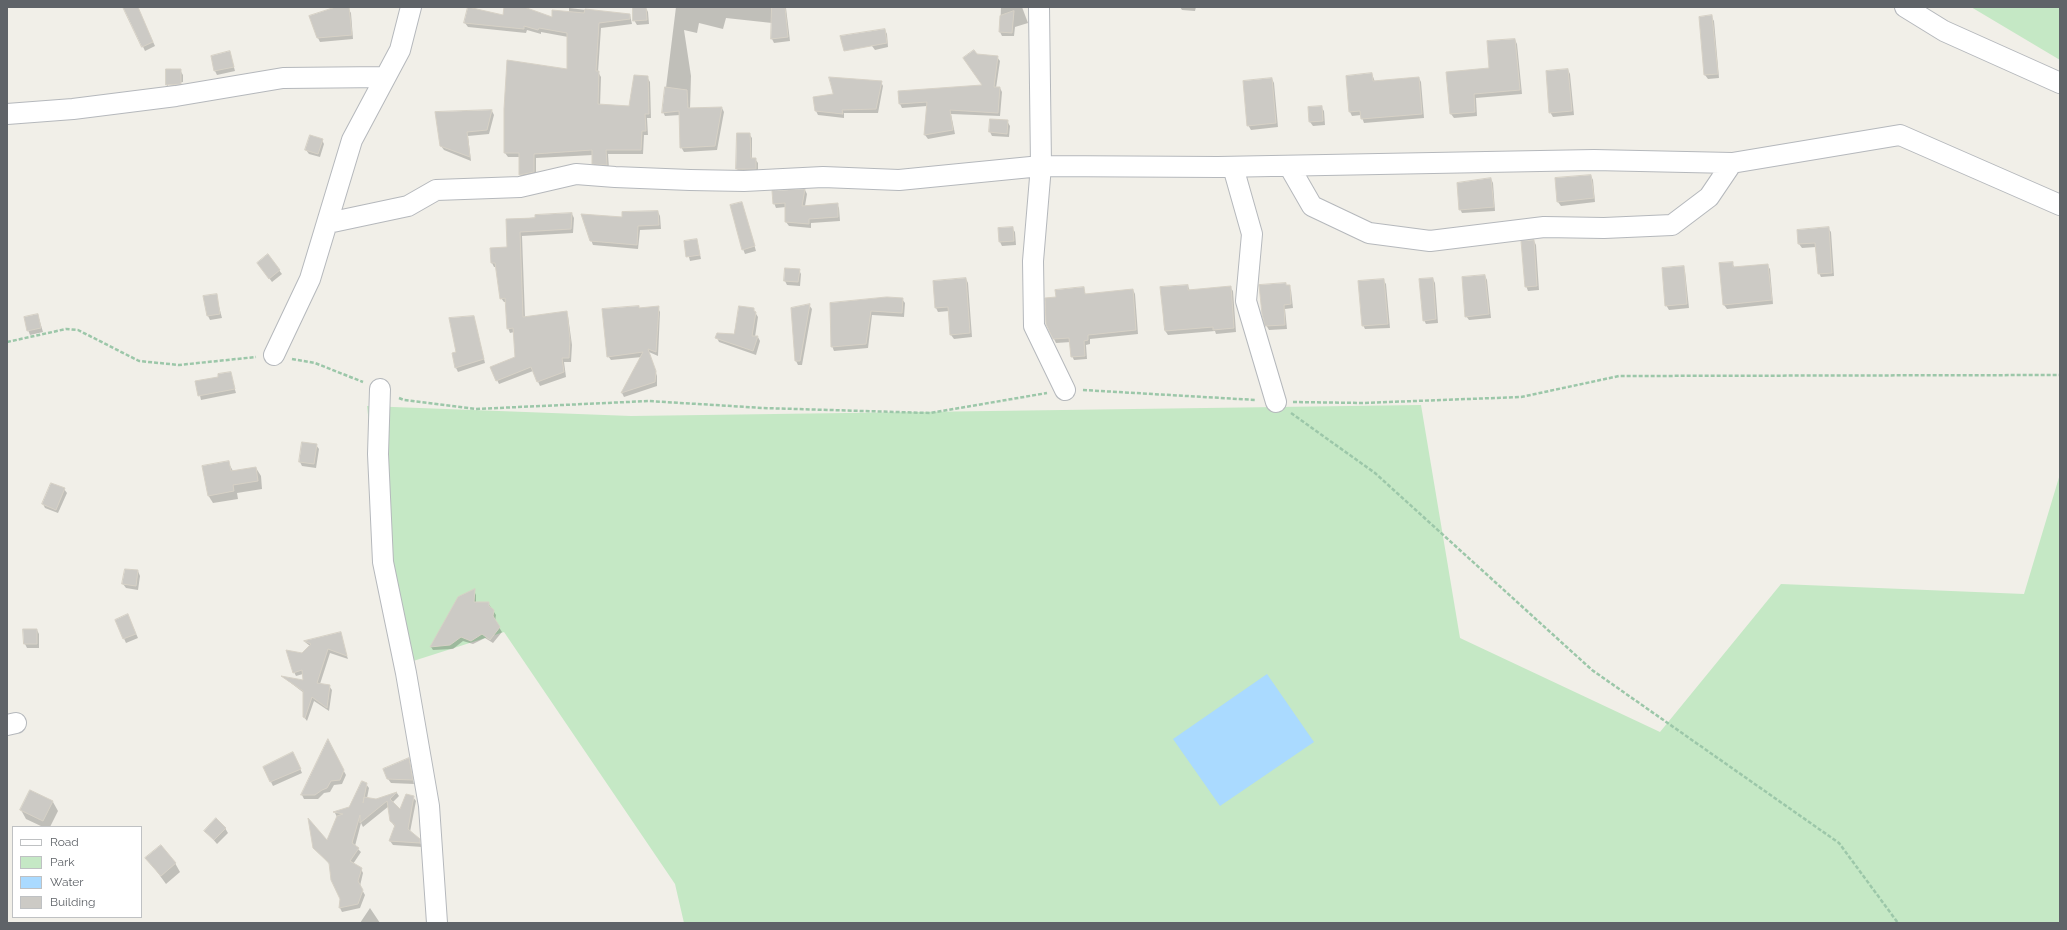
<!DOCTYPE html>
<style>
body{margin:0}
#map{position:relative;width:2067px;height:930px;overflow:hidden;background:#f1efe8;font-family:Raleway,sans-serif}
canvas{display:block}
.frame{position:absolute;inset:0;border:8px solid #5f6368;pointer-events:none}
.legend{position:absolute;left:12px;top:826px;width:130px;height:92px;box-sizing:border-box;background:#fff;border:1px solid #bfc1c3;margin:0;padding:5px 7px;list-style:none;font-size:12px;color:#5f6368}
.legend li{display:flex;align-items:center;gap:8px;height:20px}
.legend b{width:20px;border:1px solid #bfc1c3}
</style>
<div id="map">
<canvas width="2067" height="930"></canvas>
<div class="frame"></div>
<ul class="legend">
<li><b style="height:5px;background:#fff"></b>Road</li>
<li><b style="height:11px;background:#c5e8c5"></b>Park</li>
<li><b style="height:11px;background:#aadaff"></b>Water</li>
<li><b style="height:11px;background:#cccac5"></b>Building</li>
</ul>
</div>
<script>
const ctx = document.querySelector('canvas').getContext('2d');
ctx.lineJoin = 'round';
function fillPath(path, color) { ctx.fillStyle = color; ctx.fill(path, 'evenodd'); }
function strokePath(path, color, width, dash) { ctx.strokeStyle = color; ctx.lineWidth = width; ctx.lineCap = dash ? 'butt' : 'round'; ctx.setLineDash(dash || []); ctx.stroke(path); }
fillPath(new Path2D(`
 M1971,7H2060V60Z
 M1421,405L1460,638L1660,732L1781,584L2024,594L2060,474V923H684L675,884L504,632L407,663L379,508L367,406L631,416Z`), '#c5e8c5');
fillPath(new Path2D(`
 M1267,674L1314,742L1220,806L1173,739Z`), '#aadaff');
fillPath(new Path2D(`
 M124,7H137L155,46L145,51Z
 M505,7H521L553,18L569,13V8L630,15L632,24L601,28L598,72L601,77L600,106L630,107L647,77L650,82L651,118H647L648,135H644L643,154H608L609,169L596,168L593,163V155L536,158V176L523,179L520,175V157H508L505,153L568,70V37L541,32V34L527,30L526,33L468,27L465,23L504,16Z
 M676,7L786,8L790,41L774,43L772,39V23L726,18L723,29L699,23L697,33L684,30L691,76L690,109L722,108L724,112L717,150L684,152L681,147L680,115L665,116L663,112Z
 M1001,7H1022L1028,23L1015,27L1014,36H1002L1000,32Z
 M1180,7H1196L1195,11L1182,10Z
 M348,8L351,13L353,39L320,42L318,38Z
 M646,8L648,12L649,24L637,25L634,20Z
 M1711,16L1714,21L1719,78L1708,79L1705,75Z
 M885,30L887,34L888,47L875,50L872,46Z
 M1515,40L1517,44L1522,94L1476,98L1477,116L1454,118L1451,114L1447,72L1490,69Z
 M230,53L235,71L217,75L215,71Z
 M977,55L997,57L1000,61L996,88H1000L1002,92L1000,116L951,114L955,134L928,139L925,135L927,106L902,108L900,104L983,86Z
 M167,70H180L183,75V82L168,84V86L183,84L182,88L169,89L167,85Z
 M1568,70L1570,74L1574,115L1553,117L1550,112Z
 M1372,74L1375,82L1419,78L1421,82L1424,118L1364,123L1361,115L1352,116L1350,112Z
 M1272,79L1274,83L1278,127L1251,130L1248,125Z
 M881,82L883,86L878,113H844V118L818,115L816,111L834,95Z
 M1321,107L1324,111L1325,125L1313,126L1310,122L1309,108Z
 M492,111L494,115L489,134L468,136L471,161L444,150L441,146L436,113Z
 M1007,121L1010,126L1009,137L992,136L990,132Z
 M738,134H749L752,138V159H755L758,163V173H740L737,169Z
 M322,140L324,144L320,157L309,154L306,150Z
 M1591,176L1593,180L1595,202L1561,206L1558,202Z
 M1491,179L1493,183L1495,211L1462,213L1460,209Z
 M805,190L807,194L805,206L837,204L839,208L840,221L811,223V228L789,226L786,222V207L776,208L774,203Z
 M742,203L756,251L745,254L743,249Z
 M658,212L660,216L661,229L640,230L638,249L593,245L591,240Z
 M572,214L574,218L573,233L522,236L525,318L566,312L568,316L572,345L571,362H564L566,377L540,386L533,371L499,384L497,380L516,358L514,332L510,333L508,328L506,302H504L501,298L497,267H494L492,263L491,249L508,248L507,220Z
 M1012,228L1015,232L1016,245L1002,246L1000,242Z
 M1828,228L1831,232L1834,276L1821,277L1819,273L1816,247L1802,248L1799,244Z
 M697,240L701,259L690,261L685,242Z
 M1534,241L1536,245L1539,290L1528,291L1526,286Z
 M268,256L282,274L272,282L261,267Z
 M1732,263L1735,268L1767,265L1770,269L1773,304L1727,309L1724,305Z
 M1683,267L1685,271L1689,308L1669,310L1666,305Z
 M799,270L801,274L800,286L787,285L785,281Z
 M1485,276L1487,280L1491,318L1469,320L1466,316Z
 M966,279L968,283L972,337L954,339L951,335L949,311L938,312L936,308Z
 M1433,279L1435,283L1438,323L1426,324L1424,320Z
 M1383,280L1386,284L1390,328L1365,329L1363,325Z
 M1285,284L1291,290L1293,308L1285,309L1287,329L1269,330L1266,325Z
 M1188,286L1190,291L1230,287L1233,291L1236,332L1216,334L1215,331L1168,335L1164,329L1162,288Z
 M1083,288L1086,295L1133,290L1135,294L1138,334L1090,339V344L1086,345L1087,359L1074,360L1072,356L1071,342L1056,343L1054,339L1057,298Z
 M216,295L222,318L210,320L208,316Z
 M902,299L905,303L904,317L872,315L868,348L834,351L832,346L831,304Z
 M809,305L812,309L802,365H798L796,361Z
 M658,308L660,312L658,356L649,352L657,376V386L624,397L622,393L642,357L611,360L608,356Z
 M753,309L758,317L755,337H758L760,341L756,355L719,342L717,338L735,335Z
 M38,315L43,332L30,335L28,330Z
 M474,317L485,363L458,372L456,368L458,353Z
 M230,373L236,393L201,400L197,382L220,378Z
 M316,445L319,449L316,468L302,466L300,462Z
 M228,462L233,471L256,468L261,476L262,489L237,493L238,499L213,503L208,495Z
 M64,489L67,493L58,513L45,508L43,504Z
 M138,571L140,576L138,590L126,588L123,584Z
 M474,591L476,595V603H488L496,615L495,621L502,632L493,643L485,638L473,644L463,641L453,649L433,650L431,647Z
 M130,620L138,638L126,643L116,621Z
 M37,630L39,634V648H27L25,644Z
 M340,634L348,659L330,653L320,684L329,686L332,690L329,711L314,701L307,721L304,717V693L283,677L304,681L303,674L296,676L294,672L303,654L310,646L305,642Z
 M328,741L346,775L342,784L334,785L330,792L324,793L318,799H304L302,795Z
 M295,757L302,773L273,786L264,768Z
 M408,759L414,784L391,783L388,779Z
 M366,784L369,788L367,798L376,800L397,793L399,796L392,803L401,810L413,797L416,801L410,832L419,840L422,847L393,845L390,841L395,827L391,821L389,806L363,827L361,823L355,846L361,852L353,864L361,869L363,873L360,886L365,895L360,908L342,912L340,908L341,898L330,865L314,847L327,842L337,817L335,813L350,808Z
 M30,791L53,802L58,811L50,827H43L26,819L21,810Z
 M225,828L228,833L217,844L206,831Z
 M147,858L175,863L180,872L166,884Z
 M370,908L380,923H360Z`), '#0003');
const building = new Path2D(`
 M123,7H138L153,42L142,47Z
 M336,7H349L352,35L317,38L309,16Z
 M468,7L503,15L504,7H524L552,17V10L584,13L585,9L630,14V19L599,23L596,71H599L598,104L629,106L634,75L648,76L649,114H645L646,131H642L641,150H606L607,165L592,164V150L534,154V172L519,175V153H504V109L507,60L567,69V33L539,28L538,30L524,26V29L464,23Z
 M633,7H646L647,20L633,21Z
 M772,7H785L788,37L771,39Z
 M1014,11L1012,33L999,32L1000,16Z
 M1712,15L1718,74L1704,75L1699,17Z
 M885,29L887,43L844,51L840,36Z
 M1515,39L1520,90L1474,94L1475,112L1450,114L1446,72L1489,68L1487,41Z
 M974,50L977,54L998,56L994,87H1000L998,113L950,110L953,130L924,135L927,102L899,104L898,91L982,85L963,58Z
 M230,51L234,67L214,71L211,56Z
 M166,69H181V84L166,85Z
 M1568,69L1572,111L1549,113L1546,71Z
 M1372,73L1373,81L1419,77L1422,114L1361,119L1360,111L1349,112L1346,76Z
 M829,77L882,81L876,109L842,110L843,114L815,111L813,97L833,94Z
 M1272,78L1276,123L1247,126L1243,81Z
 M665,87L687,90L688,108L722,107L715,146L680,148L679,111L662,113Z
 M1322,106L1323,121L1309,122L1308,107Z
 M492,110L487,130L467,132L470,157L440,146L435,112Z
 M990,119L1008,120L1007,134L989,132Z
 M737,133H750L751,158H756V169H736Z
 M310,135L323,139L318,154L305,150Z
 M1591,175L1594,198L1557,202L1555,178Z
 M1491,178L1494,207L1459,210L1457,183Z
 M805,189L802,206L838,203V217L809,219V224L785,222V203L773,204L772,191Z
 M742,202L755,246L742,250L730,205Z
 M658,211L659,225L638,226L637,245L590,241L581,214L622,217V212Z
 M572,213L571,229L520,232L523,317L567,311L570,340L569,358H562L564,372L537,382L531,367L496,381L490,367L515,357L513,328L507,329L505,298L500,299L495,263H491L490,248L507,247L506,219L535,218V215Z
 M1013,227L1014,241L999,242L998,228Z
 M1829,227L1832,273L1818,274L1815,243L1798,244L1797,230Z
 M697,239L700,255L686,257L684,241Z
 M1534,240L1537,286L1525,287L1521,241Z
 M268,254L280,270L269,279L257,263Z
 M1733,262V267L1768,264L1772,300L1723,305L1719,263Z
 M1684,266L1687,304L1665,306L1662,268Z
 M785,268L800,269L798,282L784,281Z
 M1485,275L1489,314L1465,317L1462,277Z
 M966,278L970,333L950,335L948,307L935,308L933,281Z
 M1433,278L1436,319L1423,321L1419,279Z
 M1384,279L1388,324L1362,326L1358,281Z
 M1286,283V285H1290L1291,304L1284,305L1285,325L1265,326L1262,314L1259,285Z
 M1188,285V290L1231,286L1234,328L1213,330V327L1165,331L1160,287Z
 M1084,287L1085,294L1133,289L1136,330L1088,335V340L1084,341L1085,356L1071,357L1069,338L1053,339L1046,324L1045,298L1056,297L1055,290Z
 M217,294L220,314L207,316L203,296Z
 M887,297L903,298L902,313L871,311L866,344L831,347L830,303Z
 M810,304L800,361H795L791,308Z
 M639,306V308L659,306L656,352L648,349L656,371L655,382L621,393L643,352L607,357L602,309Z
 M739,306L754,308V311L756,312L752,336H758L753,351L715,338L717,333L734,334Z
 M38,314L41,328L27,331L24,317Z
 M474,316L484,359L455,368L452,353L456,352L449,318Z
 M231,372L235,389L198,396L195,381L218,377V374Z
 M302,442L317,444L314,464L299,462Z
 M229,461L231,471L256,467L258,481L233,485L234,491L208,496L202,466Z
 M51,483L65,488L56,510L42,504Z
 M125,569L138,570L136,586L122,584Z
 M475,589L474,602H489V606L494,610L493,616L500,627L490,640L482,634L471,641L461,637L450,645L430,647L458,597Z
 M128,614L136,634L123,639L115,620Z
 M23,629H37V644H24Z
 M341,632L347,656L328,649L317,683L330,685L327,708L312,697L305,718L303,717V691L281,676L303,680L302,670L293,673L286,650L302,653L311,644L304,641Z
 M328,739L344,770L340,780L331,781L327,788L322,790L315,795H301Z
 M293,752L301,769L270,782L263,767Z
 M409,758L413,780L387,779L383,769Z
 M362,781L367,783L363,803L364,797L376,799L397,792L390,799L400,809L406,794L414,796L408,829L420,839V843L389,841L395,825L390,821L387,801L360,823V815L352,843L359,848L350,861L362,868L358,881L363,890L358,904L339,908L340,899L331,880L329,863L313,848L308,818L327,840L337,816L343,814L333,812L349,807Z
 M30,790L53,801L43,821L20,810Z
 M216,818L226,828L214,840L204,831Z
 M161,845L176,863L161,876L145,858Z`);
fillPath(building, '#cccac5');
strokePath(building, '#d6d1c6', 1);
const minor = new Path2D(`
 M1039,7L1041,166L1033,261L1034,326L1065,390
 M1905,7L1944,31L2060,83
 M7,114L73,109L176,96L283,78L385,77
 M1289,166L1312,206L1369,233L1430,241L1544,227L1604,228L1672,225L1709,197L1732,163
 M1233,167L1252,234L1246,301L1276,402
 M328,223L408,206L436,190L520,187L576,174L615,177L690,180L744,181L823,177L899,180L1041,166L1218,167L1594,160L1732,163L1900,135L2060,205
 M274,355L310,279L352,140L400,50L411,7
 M380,389L378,454L383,562L406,673L429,806L437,923
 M7,725L16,723`);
strokePath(minor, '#b5b8bc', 22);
strokePath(new Path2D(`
 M7,342L66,329L78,330L139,361L179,365L256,357
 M292,359L315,363L363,382
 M1083,390L1256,400
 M399,398L404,400L476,409L649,401L763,408L930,413L1047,393
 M1293,402L1362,403L1521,397L1619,376L2060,375
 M1291,413L1375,473L1592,670L1839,843L1898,923`), '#9cc7a9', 2.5, [4, 2]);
strokePath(minor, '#fff', 20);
</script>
